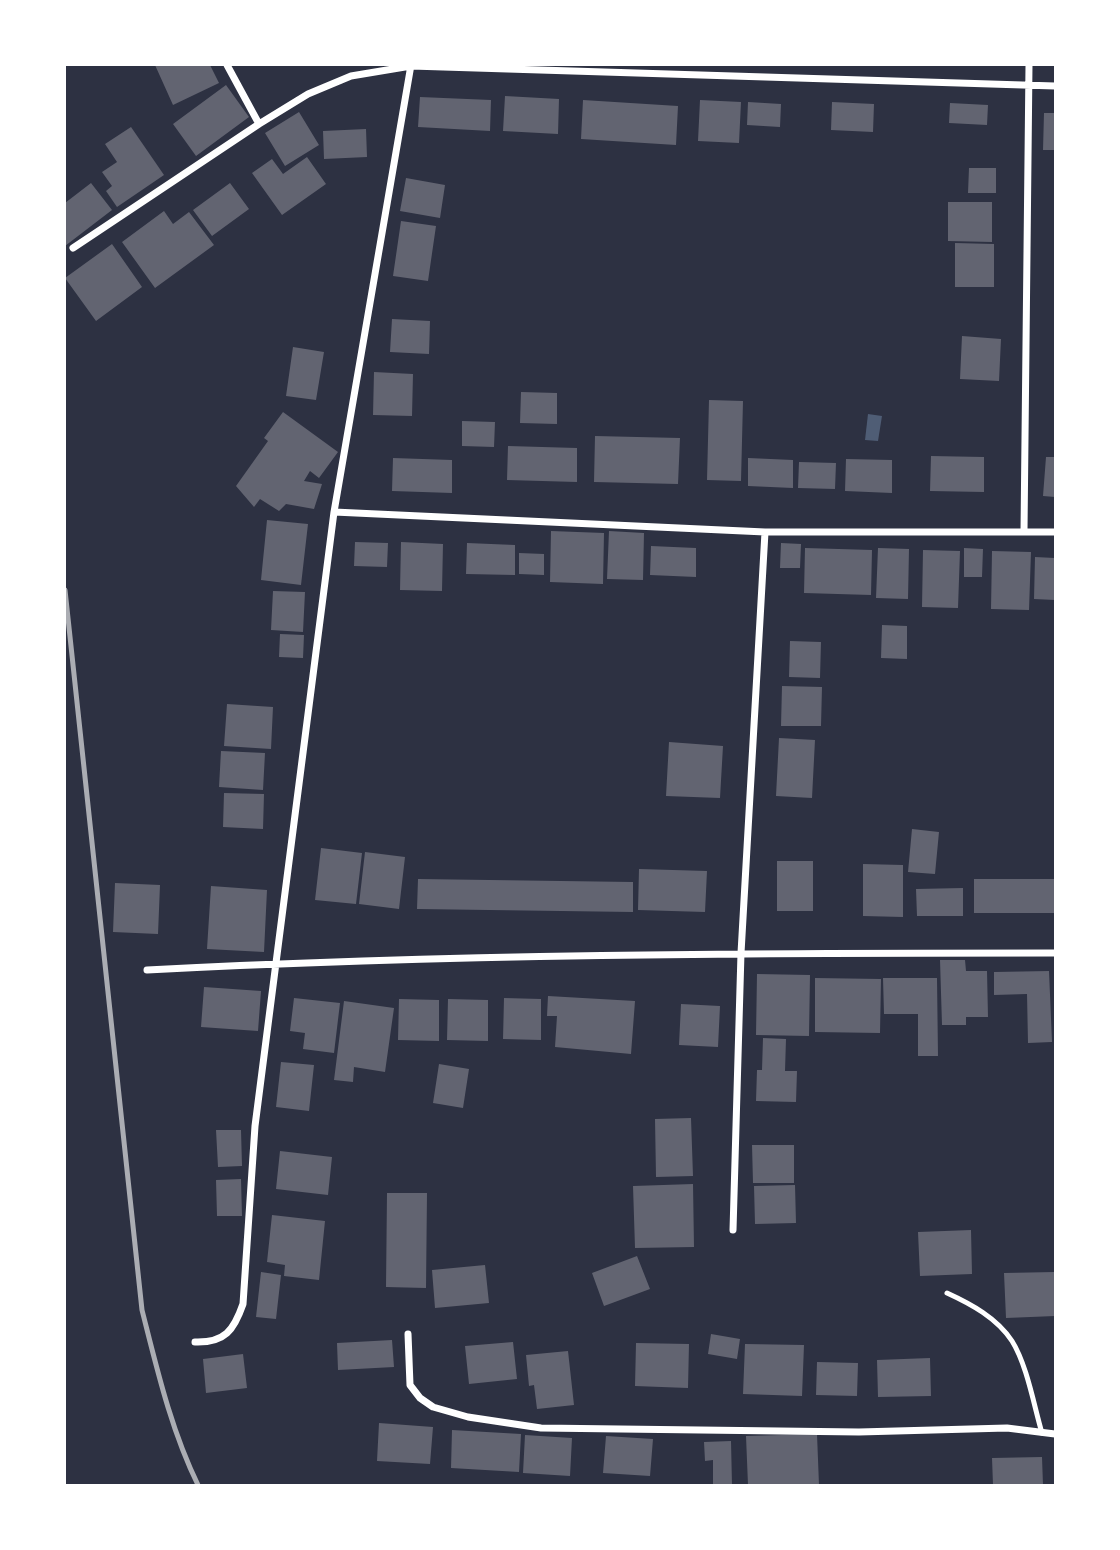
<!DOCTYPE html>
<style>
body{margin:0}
#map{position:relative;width:1120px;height:1550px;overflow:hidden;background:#2d3142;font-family:Literata,serif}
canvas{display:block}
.frame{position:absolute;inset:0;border:66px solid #fff;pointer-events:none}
</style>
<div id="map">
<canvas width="1120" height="1550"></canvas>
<div class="frame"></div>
</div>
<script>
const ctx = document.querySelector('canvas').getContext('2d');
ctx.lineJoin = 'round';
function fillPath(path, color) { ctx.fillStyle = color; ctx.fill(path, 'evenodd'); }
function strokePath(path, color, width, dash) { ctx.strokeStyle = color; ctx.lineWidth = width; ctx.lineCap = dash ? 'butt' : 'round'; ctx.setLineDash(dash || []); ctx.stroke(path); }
fillPath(new Path2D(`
 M868,414L882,416L878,441L865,440Z`), '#4f5d75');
fillPath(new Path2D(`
 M155,65H210L219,83L173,105Z
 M226,85L249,117L196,156L173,124Z
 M505,96L559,99L558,134L503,131Z
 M420,97L491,100L490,131L418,127Z
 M583,100L678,106L676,145L581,139Z
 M700,100L741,102L739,143L698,141Z
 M748,102L781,104L780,127L747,125Z
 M832,102L874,104L873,132L831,130Z
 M950,103L988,105L987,125L949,123Z
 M299,112L319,145L285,166L265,133Z
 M1044,113H1055V150H1043Z
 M131,127L164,175L117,207L106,191L112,186L102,172L117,162L105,144Z
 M366,129L367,157L324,159L323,131Z
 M307,157L326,184L282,215L252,173L272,159L283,174Z
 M969,168H996V193H968Z
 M406,178L445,185L440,218L400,211Z
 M91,183L112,210L65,246V203Z
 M230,183L249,209L212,236L193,210Z
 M948,202H992V242L948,241Z
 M164,211L173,224L189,212L214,245L155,288L122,242Z
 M401,221L436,226L428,281L393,276Z
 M955,243L994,244V287H955Z
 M112,244L142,287L96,321L65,278Z
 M392,319L430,321L429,354L390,352Z
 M962,336L1001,339L999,381L960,379Z
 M293,347L324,352L316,400L286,396Z
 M374,372L413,374L412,416L373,415Z
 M521,392L557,393V424L520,423Z
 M709,400L743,401L741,481L707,480Z
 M283,412L338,452L319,478L310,471L304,481L322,484L314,509L286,504L279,511L260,499L254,507L236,486L268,441L264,438Z
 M462,421L495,422L494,447L462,446Z
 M595,436L680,438L678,484L594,482Z
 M508,446L577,448V482L507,480Z
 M931,456L984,457V492L930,491Z
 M1046,457H1055V497L1043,496Z
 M393,458L452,460V493L392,491Z
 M748,458L793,460V488L748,486Z
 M846,459L892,460V493L845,491Z
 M799,462L836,463L835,489L798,488Z
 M267,520L308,524L301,585L261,580Z
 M551,531L604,533L603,584L550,582Z
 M609,531L644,533L643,580L607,579Z
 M355,542L388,543L387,567L354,566Z
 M401,542L443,544L442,591L400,590Z
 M467,543L515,545V575L466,574Z
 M781,543L801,544L800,568H780Z
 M651,546L696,548V577L650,575Z
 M805,548L872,550L871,595L804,593Z
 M878,548L909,549L908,599L876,598Z
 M964,548L983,549L982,577H964Z
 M923,550L960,551L958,608L922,607Z
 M992,551L1031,552L1029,610L991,609Z
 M519,553L544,554V575L519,574Z
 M1035,557L1055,558V600L1034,599Z
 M273,591L305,592L303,632L271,630Z
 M882,625L907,626V659L881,658Z
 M280,634L304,635L303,658L279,657Z
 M790,641L821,642L820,678L789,677Z
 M782,686L822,687L821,726H781Z
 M227,704L273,707L271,749L224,746Z
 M779,738L815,740L812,798L776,796Z
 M669,742L723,746L720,798L666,796Z
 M221,751L265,753L263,790L219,787Z
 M224,793L264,794L263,829L223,827Z
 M912,829L939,832L935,874L908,872Z
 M321,848L362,853L356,904L315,900Z
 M365,852L405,857L399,909L359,904Z
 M777,861H813V911H777Z
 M863,864L903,865V917L863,916Z
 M639,869L707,871L705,912L638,910Z
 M418,879L633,882V912L417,909Z
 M974,879H1055V913H974Z
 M115,883L160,885L158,934L113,932Z
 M211,886L267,890L264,952L207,949Z
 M963,888V916H917L916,889Z
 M940,960H965L966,971H987L988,1017H966V1025H942Z
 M1049,971L1052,1042L1028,1043L1027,994L994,995V972Z
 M757,974L810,975L809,1036L756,1035Z
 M815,978L881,979L880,1033L815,1032Z
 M883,978H937L938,1056H918V1014H884Z
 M204,987L261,991L258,1031L201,1027Z
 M548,996L635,1001L631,1054L555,1047L557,1016H547Z
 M294,998L340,1003L334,1053L303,1049L305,1033L290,1031Z
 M504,998L541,999V1040L503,1039Z
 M399,999L439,1000V1041L398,1040Z
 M448,999L488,1000V1041L447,1040Z
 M344,1001L394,1008L385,1072L354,1067L353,1082L334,1080Z
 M681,1004L720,1006L718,1047L679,1045Z
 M763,1038L786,1039L785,1071H797L796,1102L756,1101L757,1070H762Z
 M281,1062L314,1065L309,1111L276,1107Z
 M439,1064L469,1069L463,1108L433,1103Z
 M691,1118L693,1176L656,1177L655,1119Z
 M216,1130H241L242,1166L218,1167Z
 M752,1145H794V1183H753Z
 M280,1151L332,1157L328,1195L276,1189Z
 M241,1179L242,1216H217L216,1180Z
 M693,1184L694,1247L635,1248L633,1186Z
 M795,1185L796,1223L755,1224L754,1186Z
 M387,1193H427L426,1288L386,1287Z
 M272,1215L325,1221L319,1280L284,1276L285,1265L267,1262Z
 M971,1230L972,1274L920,1276L918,1232Z
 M637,1256L650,1289L604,1306L592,1273Z
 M485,1265L489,1303L435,1308L432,1270Z
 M261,1272L281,1275L276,1319L256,1317Z
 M1055,1272V1316L1006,1318L1004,1273Z
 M711,1334L740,1339L737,1359L708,1354Z
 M392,1340L394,1367L338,1370L337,1343Z
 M513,1342L517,1379L469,1384L465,1346Z
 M636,1343L689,1344L688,1388L635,1386Z
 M745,1344L804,1345L802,1396L743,1394Z
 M568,1351L574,1405L537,1409L534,1385L529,1386L526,1355Z
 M243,1354L247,1388L206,1393L203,1359Z
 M930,1358L931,1396L878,1397L877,1360Z
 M817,1362L858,1363L857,1396L816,1395Z
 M379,1423L433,1427L430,1464L377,1461Z
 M452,1430L521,1434L519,1472L451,1468Z
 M817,1434L819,1485H748L746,1436Z
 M525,1435L572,1438L570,1476L523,1473Z
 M606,1436L653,1439L650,1476L603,1473Z
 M731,1441L732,1485H713V1460L705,1461L704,1442Z
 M1042,1457L1043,1485H993L992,1458Z`), '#626471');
strokePath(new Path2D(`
 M947,1293C971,1304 997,1318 1012,1341C1027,1365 1034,1406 1042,1433`), '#fff', 5);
strokePath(new Path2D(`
 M227,65L259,124
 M73,248L259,124L308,94L351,76L411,66L1055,86
 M334,512L765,532H1055
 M1024,531L1029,65
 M147,970C450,954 753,953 1055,953
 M733,1230L741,953L765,532
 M408,1334L410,1385L420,1398L433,1407L468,1417L541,1428L859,1432L1007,1428L1055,1434
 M195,1342C225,1343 234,1330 243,1304L255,1126L334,512L411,65`), '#fff', 7);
strokePath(new Path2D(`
 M65,590L142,1310C157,1369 171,1430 198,1485`), '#abadb3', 5);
</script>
